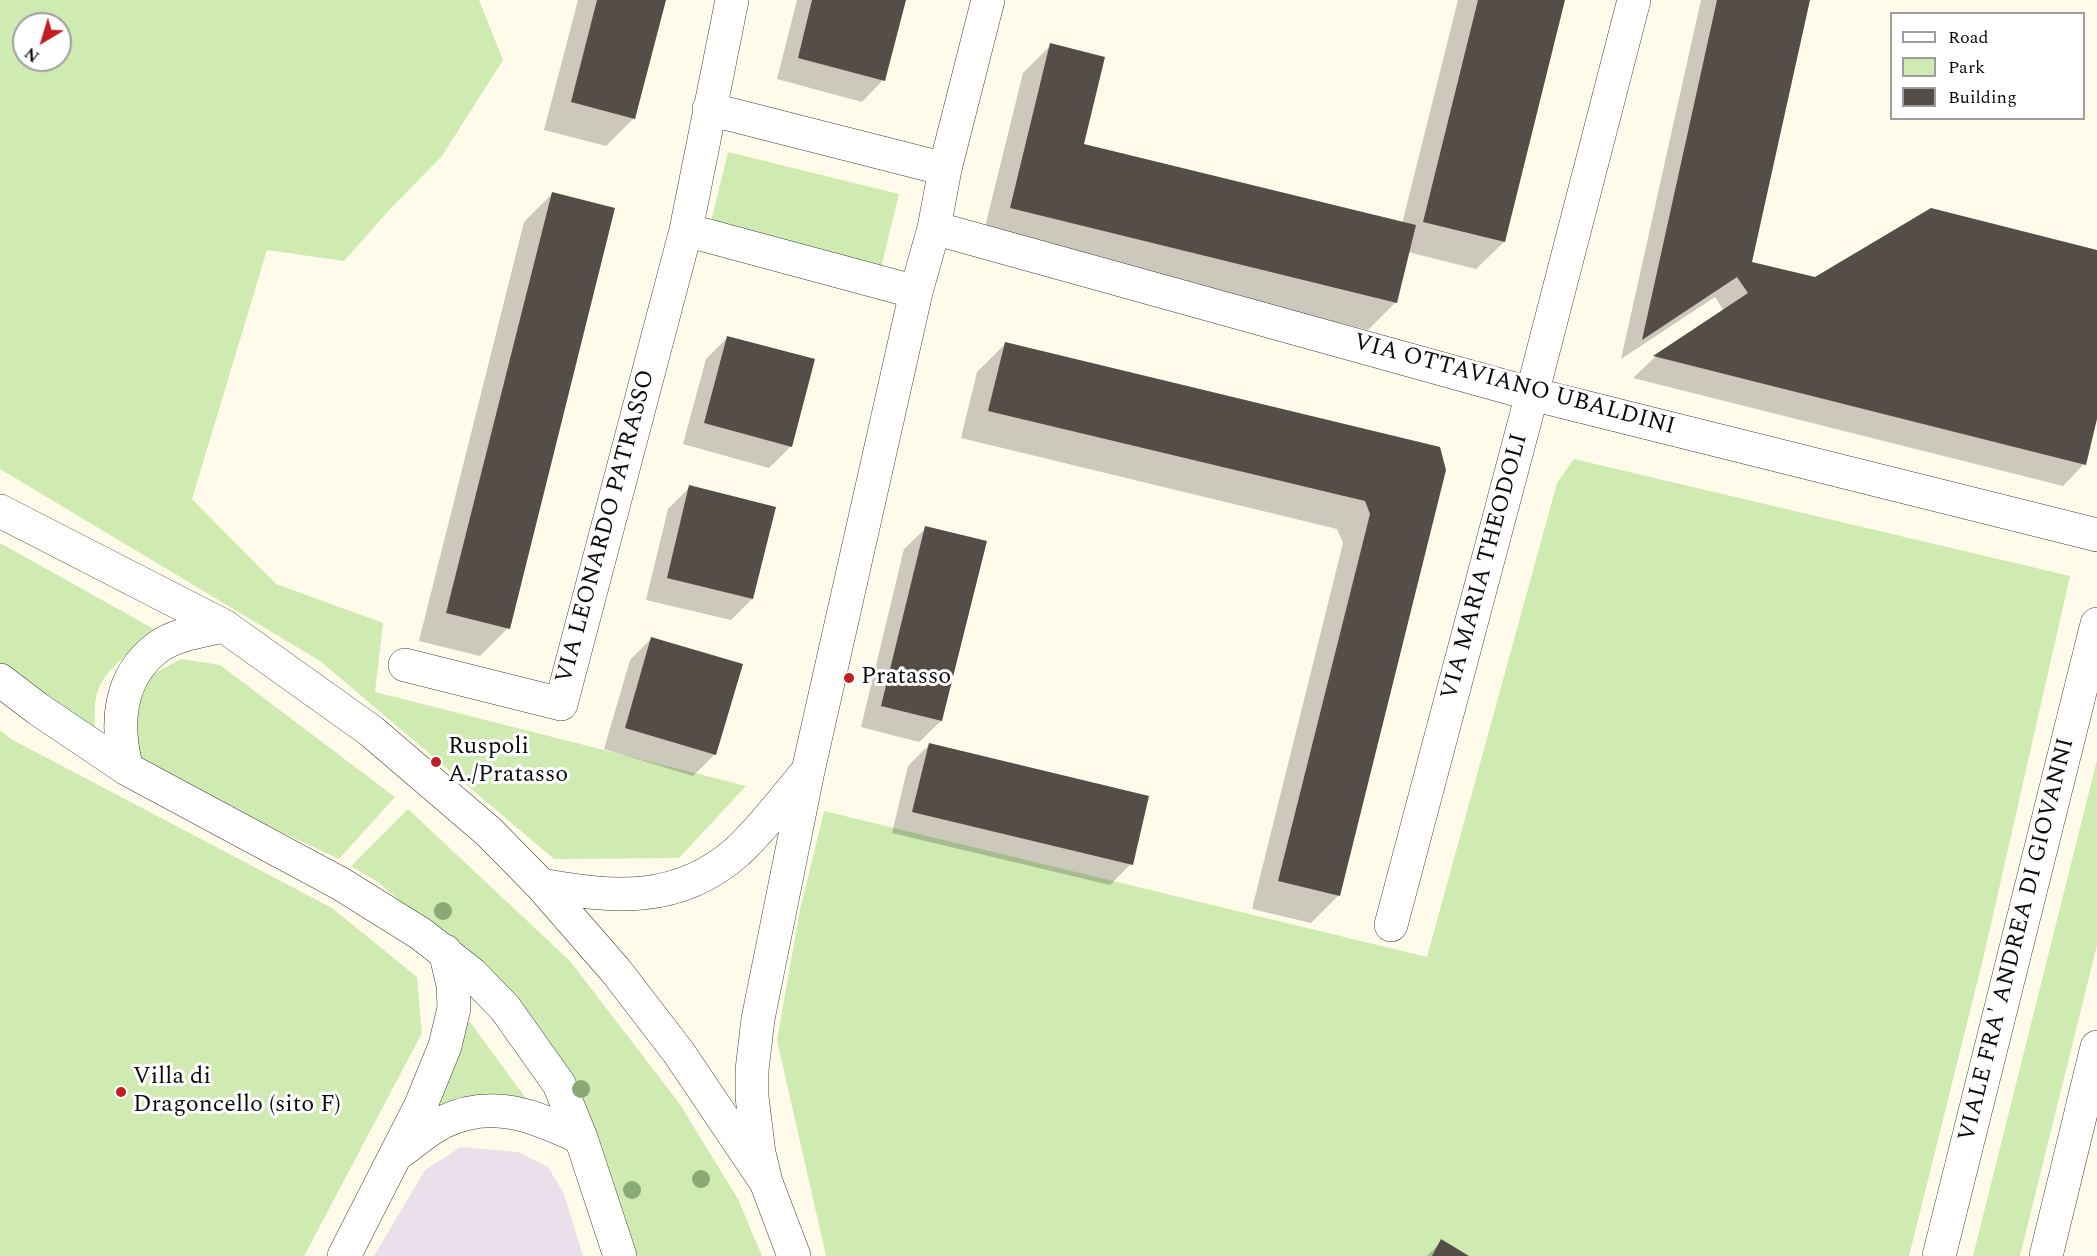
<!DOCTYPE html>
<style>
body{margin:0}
#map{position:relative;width:2097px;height:1256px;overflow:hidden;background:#fffbea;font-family:Spectral,serif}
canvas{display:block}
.legend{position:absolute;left:1890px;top:12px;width:195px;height:108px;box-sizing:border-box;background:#fff;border:2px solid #9e9e9e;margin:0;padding:8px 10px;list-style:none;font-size:18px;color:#0c0c0c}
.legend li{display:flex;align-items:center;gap:12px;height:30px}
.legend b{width:30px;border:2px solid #9e9e9e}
.north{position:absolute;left:12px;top:12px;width:60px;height:60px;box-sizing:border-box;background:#fff;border:2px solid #9e9e9e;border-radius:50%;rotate:218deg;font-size:16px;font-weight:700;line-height:24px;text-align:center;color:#0c0c0c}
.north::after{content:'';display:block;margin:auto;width:21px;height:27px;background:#c21d22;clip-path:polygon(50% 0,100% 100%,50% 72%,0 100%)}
</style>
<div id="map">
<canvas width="2097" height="1256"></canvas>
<ul class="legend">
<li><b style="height:8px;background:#fff"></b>Road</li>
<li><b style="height:16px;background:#cfebb2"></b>Park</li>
<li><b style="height:16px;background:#554d47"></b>Building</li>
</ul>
<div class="north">N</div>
</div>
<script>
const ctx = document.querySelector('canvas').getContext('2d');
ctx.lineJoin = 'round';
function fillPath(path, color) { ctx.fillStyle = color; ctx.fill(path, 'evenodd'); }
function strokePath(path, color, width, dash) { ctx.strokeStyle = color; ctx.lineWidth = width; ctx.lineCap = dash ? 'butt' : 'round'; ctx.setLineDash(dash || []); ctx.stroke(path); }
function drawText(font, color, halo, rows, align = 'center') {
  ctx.font = font + ' Spectral,serif'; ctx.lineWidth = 6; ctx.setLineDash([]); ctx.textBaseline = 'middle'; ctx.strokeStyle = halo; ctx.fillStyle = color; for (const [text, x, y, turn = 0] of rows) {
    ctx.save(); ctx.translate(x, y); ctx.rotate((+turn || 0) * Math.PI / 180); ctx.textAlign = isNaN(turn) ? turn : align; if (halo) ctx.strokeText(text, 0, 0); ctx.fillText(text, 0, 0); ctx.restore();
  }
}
fillPath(new Path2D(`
 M461,1147L518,1152L548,1167L564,1194L583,1256H374L425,1170Z`), '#eadfeb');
fillPath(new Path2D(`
 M0,0H479L503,60L442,156L391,208L344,261L267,250L192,499L276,584L383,623L375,692L746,786L679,858L554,859L320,661L0,469ZM24,24H60V60H24Z
 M728,152L899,194L881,268L710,226Z
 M1574,459L2070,576L1984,955L1909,1256H826L777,1040L800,910L824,811L1427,957L1557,483Z
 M0,543L161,633C135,650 99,668 95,703C94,715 95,728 95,741L0,672Z
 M181,659L220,665L395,797L339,859L193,791L146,766L132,744V706L144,685L155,673Z
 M0,730L11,739L332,908L417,977L422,1033L304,1256H0Z
 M2097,760V945L2020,1256H1973Z
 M408,809L570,961L679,1103L738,1199L762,1256H636L499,987L378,882L351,866Z
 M461,1022H470L525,1097L523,1105L445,1114L430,1097Z`), '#cfebb2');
fillPath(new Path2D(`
 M578,0H665L634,118L606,146L544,130Z
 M797,0H904L883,80L862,102L777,79Z
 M1458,0H1563L1504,242L1476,269L1408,252L1396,302L1368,330L983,235L1023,73L1051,45L1082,145L1402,224Z
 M1701,0H1808L1750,263L1815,278L2097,252V413L2084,464L2063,486L1633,378L1654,358L1724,311L1715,297L1621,359Z
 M552,194L508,628L480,656L419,641L524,222Z
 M727,338L791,446L769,468L683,444L706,359Z
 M1005,344L1439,448L1339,895L1311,923L1252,909L1343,543L1337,529L961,438L977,372Z
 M690,487L752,599L731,620L646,600L668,509Z
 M926,528L941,721L919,742L861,727L904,549Z
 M652,638L715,754L693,776L604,749L630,660Z
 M929,745L1131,864L1110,885L892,833L908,766Z
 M1442,1241L1466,1256H1427Z`), '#0003');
fillPath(new Path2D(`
 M597,0H666L635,119L571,102Z
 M812,0H906L885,81L798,58Z
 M1478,0H1565L1505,242L1423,222Z
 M1717,0H1810L1752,262L1815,277L1931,208L2097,250V419L2086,465L1653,356L1748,293L1737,277L1642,340Z
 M1050,43L1105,57L1084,144L1416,225L1397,303L1010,208Z
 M552,192L615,208L510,629L446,613Z
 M727,336L815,359L792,447L704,423Z
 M1005,342L1440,447L1446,470L1340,896L1278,881L1370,514L1365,501L988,411Z
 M689,485L776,507L753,599L667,578Z
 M925,526L987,541L942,721L881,706Z
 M651,637L743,664L716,755L625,728Z
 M929,743L1149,796L1133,865L912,812Z
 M1441,1239L1469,1256H1432Z`), '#554d47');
const street = new Path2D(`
 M709,109L945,169
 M934,228L1532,394L2097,535
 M686,230L916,292
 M0,511L224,626L371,731L489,832L541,885L616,971L679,1053L766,1182L794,1256
 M405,665L561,704L686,230L732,0
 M0,680L38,709L127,769L341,884L421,934L472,974L505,1008L559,1084L581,1138L620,1256
 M127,769C115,725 118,677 158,647C176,634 202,631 224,626
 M541,885C613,898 678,904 737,852C763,828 784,799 807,772
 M1391,925L1532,394L1634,0
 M400,1152C414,1142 427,1130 443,1122C492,1098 535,1116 581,1138
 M766,1182L759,1153L752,1097V1070L758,1019L808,771L916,292L934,228L945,169L988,0
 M344,1256L421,1105L445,1046L454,1008L453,985L445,951
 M1939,1256L2097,624
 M2046,1256L2097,1047`);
strokePath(street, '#3f3f3f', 34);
strokePath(street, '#fff', 33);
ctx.fillStyle = '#89a977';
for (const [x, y] of [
 [443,911],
 [581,1089],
 [701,1179],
 [632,1190]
]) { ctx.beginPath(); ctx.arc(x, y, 9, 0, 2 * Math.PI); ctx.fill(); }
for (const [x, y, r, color] of [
 [849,678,6,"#c21d22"],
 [436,762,6,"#c21d22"],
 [121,1092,6,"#c21d22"]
]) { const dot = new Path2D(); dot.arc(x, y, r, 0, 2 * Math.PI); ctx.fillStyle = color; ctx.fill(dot); strokePath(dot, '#fff', 2); }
drawText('24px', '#0c0c0c', '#fff', [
 ["VIA OTTAVIANO UBALDINI",1514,386,15],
 ["VIA LEONARDO PATRASSO",607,527,-75],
 ["VIA MARIA THEODOLI",1486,567,-75],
 ["VIALE FRA' ANDREA DI GIOVANNI",2018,940,-76]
]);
drawText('24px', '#0c0c0c', '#fff', [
 ["Pratasso",861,678],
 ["Ruspoli",448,748],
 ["A./Pratasso",448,776],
 ["Villa di",133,1078],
 ["Dragoncello (sito F)",133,1106]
], 'left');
</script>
